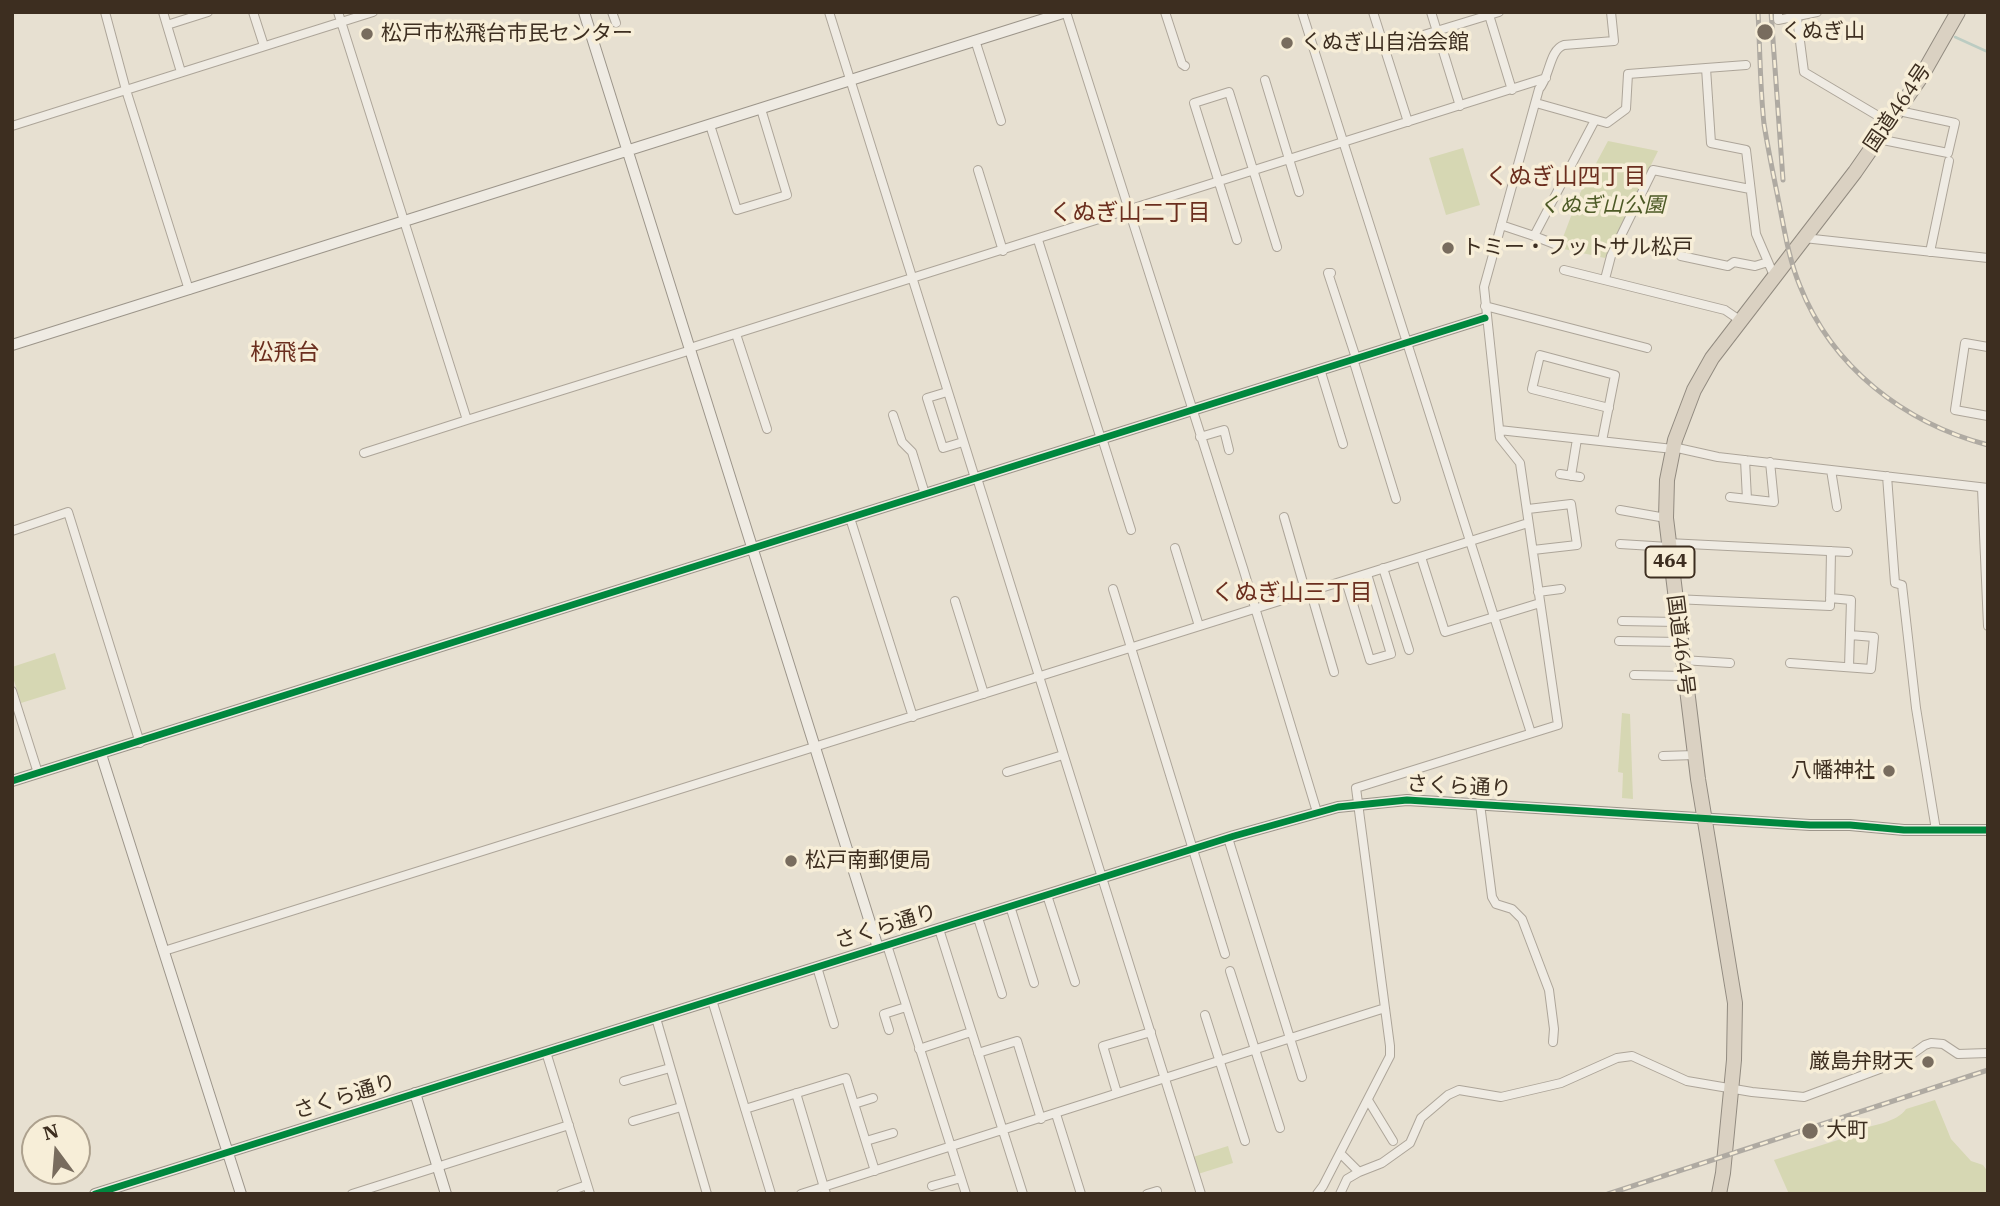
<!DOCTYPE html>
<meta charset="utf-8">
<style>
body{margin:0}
#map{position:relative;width:2000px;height:1206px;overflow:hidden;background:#e7e0d1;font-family:"IBM Plex Serif",serif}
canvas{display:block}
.frame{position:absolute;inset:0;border:14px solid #3d2e20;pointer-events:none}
.north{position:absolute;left:21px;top:1115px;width:70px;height:70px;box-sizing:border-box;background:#f7eed8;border:2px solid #ada18e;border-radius:50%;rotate:344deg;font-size:19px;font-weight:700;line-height:28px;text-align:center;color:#3d2e20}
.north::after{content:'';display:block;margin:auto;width:24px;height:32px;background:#786c5e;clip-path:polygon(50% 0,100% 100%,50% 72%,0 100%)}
</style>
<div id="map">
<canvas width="2000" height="1206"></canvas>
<div class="frame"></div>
<div class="north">N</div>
</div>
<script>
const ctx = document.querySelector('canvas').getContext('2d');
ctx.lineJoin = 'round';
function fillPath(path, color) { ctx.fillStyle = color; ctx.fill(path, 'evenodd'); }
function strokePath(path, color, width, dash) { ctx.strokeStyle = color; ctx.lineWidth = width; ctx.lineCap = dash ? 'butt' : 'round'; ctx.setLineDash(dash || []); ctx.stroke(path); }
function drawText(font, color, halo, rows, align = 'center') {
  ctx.font = font + ' "IBM Plex Serif","Noto Sans JP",serif'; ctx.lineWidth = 7; ctx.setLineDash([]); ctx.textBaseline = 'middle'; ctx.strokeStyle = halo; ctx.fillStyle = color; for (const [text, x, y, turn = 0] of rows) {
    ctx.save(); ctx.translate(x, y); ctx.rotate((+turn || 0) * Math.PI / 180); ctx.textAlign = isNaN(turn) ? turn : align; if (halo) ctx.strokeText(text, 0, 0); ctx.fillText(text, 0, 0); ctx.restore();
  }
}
fillPath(new Path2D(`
 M1608,141L1658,151L1605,258L1559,248L1579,195Z
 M1463,148L1480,205L1446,215L1429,158Z
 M55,653L66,689L21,703L12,674V667Z
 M1622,713L1630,714L1633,799L1622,798L1623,773L1618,772Z
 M1935,1100L1951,1139L1971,1161L1983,1165L1988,1172V1194H1789L1774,1160L1854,1135L1853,1131C1868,1126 1897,1123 1906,1109Z
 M1228,1146L1233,1163L1198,1174L1193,1157Z`), '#d6d7b3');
strokePath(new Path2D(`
 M1955,37L1988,52`), '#bcccc2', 2.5);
const street = new Path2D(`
 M105,12L126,90L189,290
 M163,12L181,72
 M253,12L264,46
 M338,12L467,420L691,350
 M612,12L616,23
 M829,12L975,478
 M1066,12L1243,568L1317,812
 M1165,12L1182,64L1185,66
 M1302,12L1531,733
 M1373,12L1408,122
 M1431,12L1460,106
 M1778,12V20L1817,12
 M1489,15L1512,90
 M1797,18L1804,72L1890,123
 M167,25L208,12
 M975,40L1001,121
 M1384,47L1499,12
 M1706,68L1746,65
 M1265,80L1299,192
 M1536,103L1607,123L1626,109L1628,74L1706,68L1711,143L1746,150L1756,234L1772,271L1776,274
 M710,125L737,210L787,195L761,109
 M12,126L373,12
 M1878,139L1948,153L1955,123L1899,111
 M978,170L1003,251
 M1501,225L1534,236L1595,120
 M1534,236L1557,245
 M1804,238L1988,258
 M1038,240L1101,439
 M1237,240L1194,103L1229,92L1277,247
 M1930,252L1949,161
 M1681,256L1728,266L1734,262L1755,266L1768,262
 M1564,270L1725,310L1741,321
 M1331,273H1328L1356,358
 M1605,279L1611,256L1653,170L1750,189
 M1485,306L1647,348
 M736,334L767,429
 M1988,347L1965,343L1955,410L1988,416
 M690,348L1546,78
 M1353,359L1396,499
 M1320,369L1343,444
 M947,392L927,398L943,448L963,442
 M893,415L902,442L912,452L925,494
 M1499,430L1673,449
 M1200,437L1224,430L1229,450
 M1102,438L1131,530
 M1602,441L1615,375L1540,355L1532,389L1609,408
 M1673,447L1718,457L1988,488
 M364,453L467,420
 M1745,460L1747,499
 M1831,470L1837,507
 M1560,474L1580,477
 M1571,476L1577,439
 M1887,476L1895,583L1902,585L1916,708L1936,830
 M977,478L1201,1194
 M1982,488L1988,626
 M1730,497L1774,502L1770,462
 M1528,509L1571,504L1577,545L1533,550
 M1620,510L1666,518
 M1284,517L1306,593
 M850,518L913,717
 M12,531L68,512L140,743
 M1668,543L1848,552
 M1620,544L1669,547
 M1175,548L1199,626
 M1421,557L1445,632L1540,603
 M1383,568L1409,650
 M1346,581L1370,660L1391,654L1367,574
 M1113,589L1225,954
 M1538,592L1561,589
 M1311,593L1334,672
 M1830,598L1851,600L1849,667
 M1674,599L1830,606L1831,551
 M955,601L984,694
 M1622,621L1677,622
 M1619,641L1680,642
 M1682,660L1730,663
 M1790,663L1871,669L1874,637L1850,635
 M1634,675L1684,676
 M12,691L38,773
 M1663,756L1695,755
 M1007,772L1063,755
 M1480,804L1492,897L1496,904L1512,909L1522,919L1549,990L1554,1029L1553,1042
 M1228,838L1302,1077
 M1047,895L1075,982
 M1010,906L1034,983
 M978,918L1002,994
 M939,929L1023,1194
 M887,945L966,1194
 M164,951L1528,523
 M817,967L834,1024
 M1230,971L1280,1128
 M712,1000L771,1194
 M1205,1015L1245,1141
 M656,1018L707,1194
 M889,1030L884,1014L906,1007
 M919,1049L971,1032
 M546,1052L590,1194
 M978,1053L1017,1041L1041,1119
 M624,1081L670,1068
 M796,1093L826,1194
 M1117,1093L1103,1046L1151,1032
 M1368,1100L1393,1141
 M854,1104L873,1098
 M745,1109L846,1078L875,1171
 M1056,1114L1081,1194
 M633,1121L681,1107
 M866,1141L893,1133
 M1341,1154L1359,1172
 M932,1186L961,1178
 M352,1194L569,1125
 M561,1194L587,1185
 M801,1194L1385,1008
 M1147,1194L1157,1191
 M1317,1194L1323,1186L1390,1056V1046L1356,788L1558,725L1520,463L1500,438L1484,287L1539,89C1550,77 1549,50 1564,45L1614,41L1611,12
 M1340,1194L1347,1179L1359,1172L1382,1163L1410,1143L1421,1118L1448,1095L1459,1090L1501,1097L1561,1083L1617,1058L1632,1056L1687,1081L1752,1092L1804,1097L1904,1060L1925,1045L1931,1043L1943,1044L1958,1054L1988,1053`);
const secondary = new Path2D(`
 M584,12L878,948
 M12,345L1066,12
 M101,754L241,1194
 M12,781L1485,318
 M415,1093L446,1194
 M95,1194L1234,836L1338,807L1407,800L1810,825H1850L1904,830H1988`);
const highway = new Path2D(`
 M1719,1194L1723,1173L1734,1060L1735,1003L1698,779L1666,518L1667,480L1675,440L1694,390L1712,358L1855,172L1921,77L1958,12`);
strokePath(street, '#ada599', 10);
strokePath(secondary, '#9c958a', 12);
strokePath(highway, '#928b80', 16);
strokePath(street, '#efebe3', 8);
strokePath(secondary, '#efebe3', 10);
strokePath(highway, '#dad1c2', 14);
const rail = new Path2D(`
 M1758,12C1760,49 1760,87 1764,124C1768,149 1773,173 1778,198C1784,227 1788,257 1800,286C1832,367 1904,423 1988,445
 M1771,12L1783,180
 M1608,1194L1988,1070`);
strokePath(rail, '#afaaa2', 5);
strokePath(rail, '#f7eed8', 2.5, [8]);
strokePath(new Path2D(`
 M12,781L1485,318
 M95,1194L1234,836L1338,807L1407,800L1810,825H1850L1904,830H1988`), '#00873e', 7);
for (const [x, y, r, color] of [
 [1765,32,9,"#786c5e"],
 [367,34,7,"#786c5e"],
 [1287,43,7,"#786c5e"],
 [1448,248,7,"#786c5e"],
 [1889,771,7,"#786c5e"],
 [791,861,7,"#786c5e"],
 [1928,1062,7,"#786c5e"],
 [1810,1131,9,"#786c5e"]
]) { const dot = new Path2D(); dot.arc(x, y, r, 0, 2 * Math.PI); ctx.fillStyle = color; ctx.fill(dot); strokePath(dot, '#f7eed8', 2.5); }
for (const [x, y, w] of [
 [1670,562,49]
]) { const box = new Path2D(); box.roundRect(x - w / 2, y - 15.5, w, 31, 5); ctx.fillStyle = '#f7eed8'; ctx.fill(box); strokePath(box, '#3d2e20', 2); }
drawText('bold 19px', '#3d2e20', null, [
 ["464",1670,562]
]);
drawText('21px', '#3d2e20', '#f7eed8', [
 ["くぬぎ山",1781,32],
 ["松戸市松飛台市民センター",381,34],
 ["くぬぎ山自治会館",1301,43],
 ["トミー・フットサル松戸",1462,248],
 ["八幡神社",1875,771,"right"],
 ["松戸南郵便局",805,861],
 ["厳島弁財天",1914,1062,"right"],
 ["大町",1826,1131]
], 'left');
drawText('21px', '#3d2e20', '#f7eed8', [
 ["国道464号",1898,108,-56],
 ["国道464号",1680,645,83],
 ["さくら通り",1459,787,3],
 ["さくら通り",886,927,-17],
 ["さくら通り",345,1097,-17]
]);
drawText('italic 21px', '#4d5a26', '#f7eed8', [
 ["くぬぎ山公園",1602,206]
]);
drawText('23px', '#6b2e1e', '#f7eed8', [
 ["くぬぎ山四丁目",1566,177],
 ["くぬぎ山二丁目",1130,213],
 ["松飛台",285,353],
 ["くぬぎ山三丁目",1292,593]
]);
</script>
